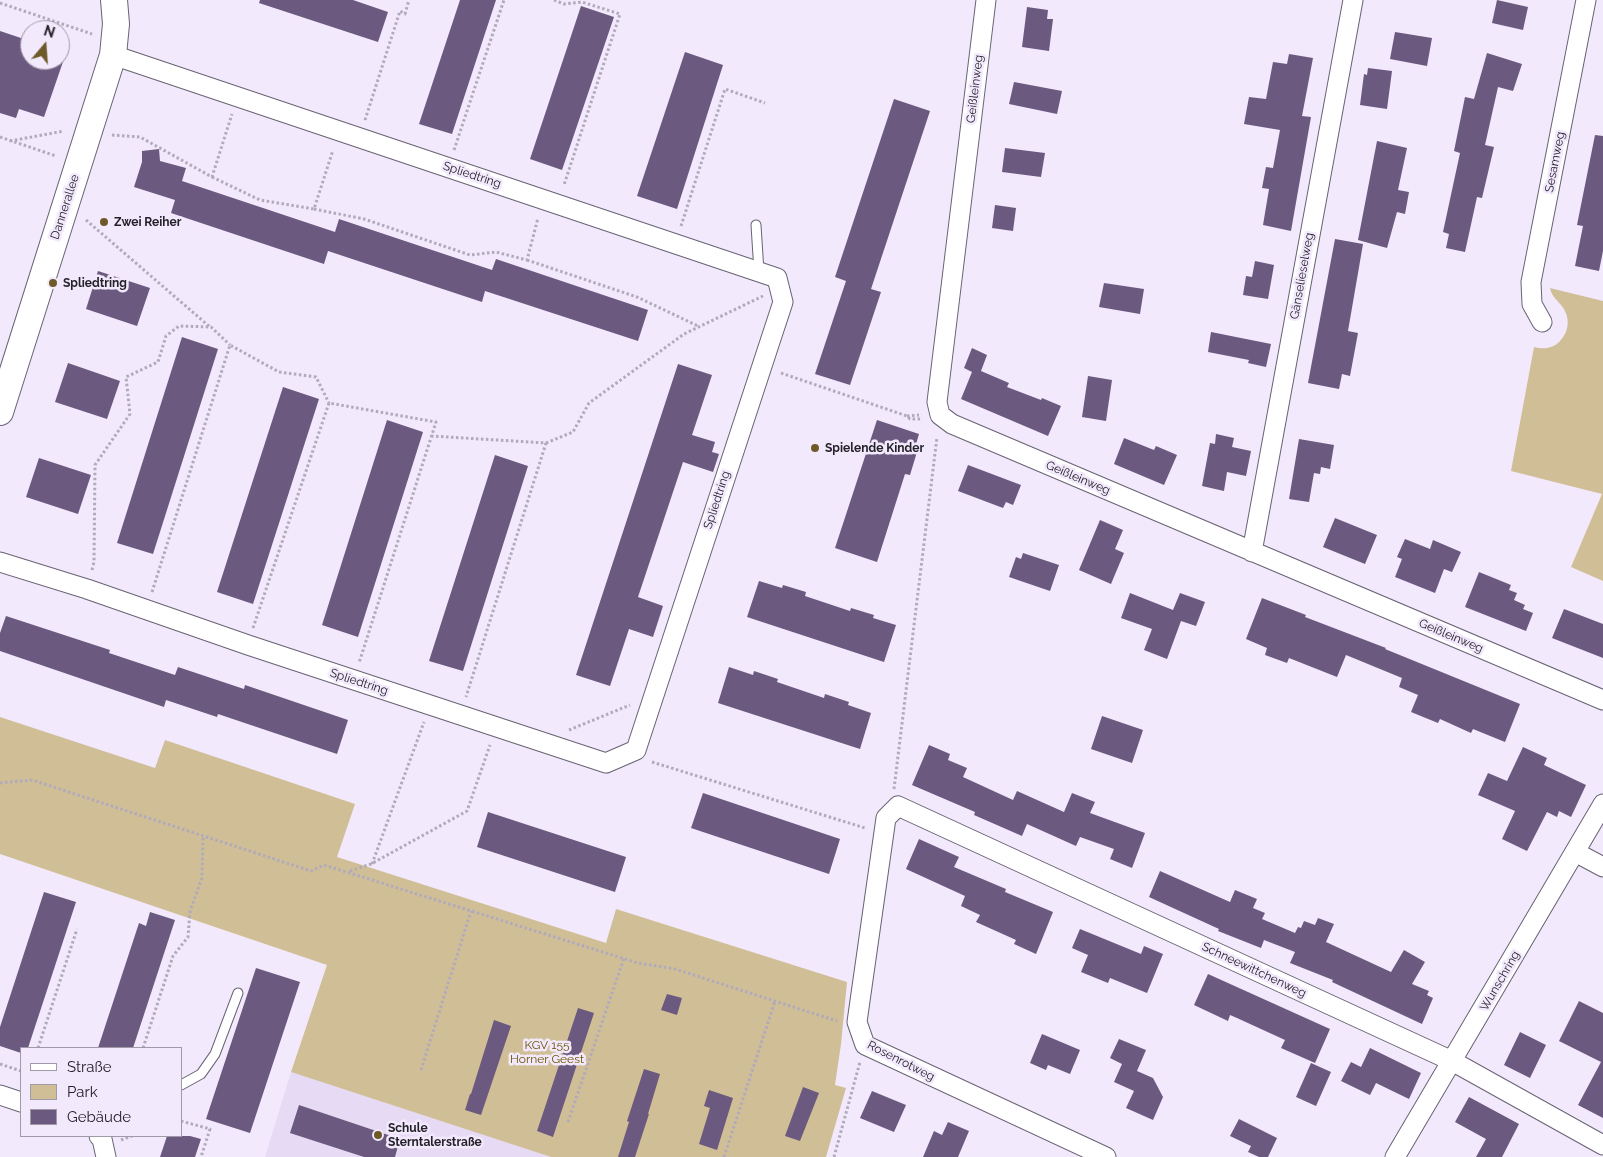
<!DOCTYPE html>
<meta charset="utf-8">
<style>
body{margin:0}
#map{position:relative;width:1603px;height:1157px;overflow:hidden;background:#f2e9fd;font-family:Raleway,sans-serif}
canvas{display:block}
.legend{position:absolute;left:20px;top:1047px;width:162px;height:90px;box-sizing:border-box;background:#f2e9fd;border:1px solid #a099a8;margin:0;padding:6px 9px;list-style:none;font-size:15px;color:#242128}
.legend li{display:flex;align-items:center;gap:10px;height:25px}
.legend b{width:25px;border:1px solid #a099a8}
.north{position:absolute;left:20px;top:20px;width:50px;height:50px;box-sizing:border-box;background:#f2e9fd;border:1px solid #a099a8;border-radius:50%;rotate:18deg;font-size:14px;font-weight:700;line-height:20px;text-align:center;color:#242128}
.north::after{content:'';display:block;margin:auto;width:18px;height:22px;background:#6e5a29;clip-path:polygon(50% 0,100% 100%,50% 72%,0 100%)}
</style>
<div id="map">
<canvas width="1603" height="1157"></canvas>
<ul class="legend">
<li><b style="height:6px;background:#fff"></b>Straße</li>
<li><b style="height:14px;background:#d0bf96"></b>Park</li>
<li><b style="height:14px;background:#6b597f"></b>Gebäude</li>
</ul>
<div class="north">N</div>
</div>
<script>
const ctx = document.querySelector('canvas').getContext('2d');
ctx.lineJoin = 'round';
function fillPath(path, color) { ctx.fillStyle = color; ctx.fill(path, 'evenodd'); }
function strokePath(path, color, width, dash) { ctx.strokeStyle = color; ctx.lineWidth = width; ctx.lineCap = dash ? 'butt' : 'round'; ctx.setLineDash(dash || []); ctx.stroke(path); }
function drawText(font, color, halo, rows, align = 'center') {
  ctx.font = font + ' Raleway,sans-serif'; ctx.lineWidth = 5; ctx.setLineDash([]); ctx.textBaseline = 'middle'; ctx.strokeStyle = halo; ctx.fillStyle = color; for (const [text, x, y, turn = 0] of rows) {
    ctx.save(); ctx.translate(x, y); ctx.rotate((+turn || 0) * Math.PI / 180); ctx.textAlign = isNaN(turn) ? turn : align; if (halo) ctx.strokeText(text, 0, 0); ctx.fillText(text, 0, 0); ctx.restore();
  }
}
fillPath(new Path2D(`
 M291,1072L551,1157H265Z`), '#e6daf5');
fillPath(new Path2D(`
 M1550,288L1603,301V581L1571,567L1602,494L1511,471L1534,347C1543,350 1554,348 1560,341C1568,333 1570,321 1565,311C1561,302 1552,299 1550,288Z
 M0,717L155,768L165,740L355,804L337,857L606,943L616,909L847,982L841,1044L835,1085L846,1088L826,1157H551L291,1072L327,965L0,854Z`), '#d0bf96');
fillPath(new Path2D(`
 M260,0H353L388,12L378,42L259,3Z
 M460,0H496L452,134L419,124Z
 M1497,0L1528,7L1523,30L1492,23Z
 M581,6L614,17L562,170L530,159Z
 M1027,7L1048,10L1047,19H1053L1049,51L1022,47Z
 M0,31L30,41V60H60V51L66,53L44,117L19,109L16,118L0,113Z
 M1395,32L1432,38L1427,66L1390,59Z
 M685,52L723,65L677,209L637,196Z
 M1487,53L1522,64L1513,91L1498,87L1485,145L1494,147L1482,198L1477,197L1465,252L1446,248L1449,234L1443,232L1460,153L1454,151L1465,97L1474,99Z
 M1289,54L1313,58L1302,116L1311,117L1291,231L1263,225L1269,189L1262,188L1266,167L1273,168L1280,130L1244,124L1249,97L1266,99L1273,62L1287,64Z
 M1368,68L1392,71L1387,109L1360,105L1364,74L1367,75Z
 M1014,82L1062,91L1057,114L1009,104Z
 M894,99L930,111L871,289L881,292L850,385L815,374L846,281L835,277Z
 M1595,135L1603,136V251L1599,271L1575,266L1583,226L1577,225Z
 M1377,141L1407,148L1398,190L1409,192L1405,214L1397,212L1387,248L1358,240Z
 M1005,148L1045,153L1041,177L1002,172Z
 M159,149L160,161L186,168L182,181L335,232L339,219L492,270L496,259L648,310L638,341L485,291L482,302L328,251L324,264L171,213L175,200L134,187L142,162V151Z
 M995,205L1016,208L1013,231L992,228Z
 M1335,239L1363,244L1348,331L1358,333L1350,376L1342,374L1339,389L1308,383Z
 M1255,261L1274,265L1268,299L1243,295L1246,276L1252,277Z
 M98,271L150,288L137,326L86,309Z
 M1104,283L1144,289L1140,314L1099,307Z
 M1211,332L1271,344L1266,367L1248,363L1249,360L1208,352Z
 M182,337L218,349L153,554L117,543Z
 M972,348L987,355L981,371L1009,383L1007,387L1041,400L1042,398L1061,406L1048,436L961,399L972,372L964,368Z
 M68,363L120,381L107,419L55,402Z
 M678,364L712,375L692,435L715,442L712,452L719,454L713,472L683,462L638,597L663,606L653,637L629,629L610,686L576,675Z
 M1088,376L1112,380L1106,421L1082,417Z
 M283,387L319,399L253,604L217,592Z
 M387,420L423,432L358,637L322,625Z
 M877,420L919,434L914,451L917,452L910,475L905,474L877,562L835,548Z
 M1216,434L1234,438L1232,447L1251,451L1246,476L1227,472L1224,491L1202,486L1210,443L1215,444Z
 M1124,438L1154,450L1156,446L1177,455L1164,485L1114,464Z
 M1299,439L1334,445L1330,469L1321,467L1320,474L1314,473L1309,502L1289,499Z
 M495,455L528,466L463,671L429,661Z
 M39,458L91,475L78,514L26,497Z
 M968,465L1021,485L1013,505L1006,502L1003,508L958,491Z
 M1335,518L1377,535L1365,564L1323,547Z
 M1100,520L1123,530L1115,549L1124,553L1111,584L1079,570Z
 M1405,539L1430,549L1433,540L1461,552L1452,572L1444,569L1435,593L1395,577L1402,559L1397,557Z
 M1023,553L1059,565L1050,591L1009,577L1016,557L1021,559Z
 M1479,572L1511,585L1509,590L1517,593L1514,600L1525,605L1523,609L1533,613L1526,631L1465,607Z
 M759,581L782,588L783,585L806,592L805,596L850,611L851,608L874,615L873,618L896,625L884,662L747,617Z
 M1130,593L1173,610L1180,593L1205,602L1196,626L1181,621L1167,659L1144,650L1152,629L1121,618Z
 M1262,598L1306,615L1305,617L1386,648L1385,649L1520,704L1505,742L1473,729L1471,733L1440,719L1438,723L1411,712L1418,695L1399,687L1402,678L1346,655L1337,677L1289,658L1287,663L1265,655L1267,648L1246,639Z
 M1564,609L1603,624V658L1552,638Z
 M6,616L110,650L109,653L175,675L178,667L244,689L245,685L348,720L337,754L218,714L217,717L166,700L164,707L0,651V633Z
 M729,667L753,675L754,671L778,679L777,682L824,698L825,694L849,702L848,705L871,713L860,749L718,703Z
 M1102,716L1143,730L1132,763L1091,749Z
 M929,745L950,754L948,760L967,768L963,777L1013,800L1017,791L1064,812L1072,793L1095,802L1090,813L1145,833L1132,868L1110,859L1114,849L1080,837L1076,846L1027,824L1022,836L974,815L975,812L912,785Z
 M1523,747L1547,758L1544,765L1586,785L1571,817L1559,811L1557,817L1547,812L1527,851L1502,839L1515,811L1478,795L1488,773L1507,781Z
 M703,793L840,839L829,874L691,828Z
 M488,812L626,857L615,892L477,847Z
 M919,839L959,857L954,867L1006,889L1005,892L1053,912L1036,954L1014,944L1016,940L976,922L980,915L961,906L965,896L906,869Z
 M1160,871L1230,902L1235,890L1257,899L1253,908L1265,913L1262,919L1295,933L1298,927L1301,928L1304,921L1315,925L1318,918L1334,924L1326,942L1391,972L1404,950L1425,962L1412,984L1429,991L1427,995L1433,998L1422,1024L1332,982L1333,980L1290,963L1295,952L1264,940L1261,948L1218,931L1219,929L1149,897Z
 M44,892L76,902L28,1048H21V1053L0,1046V1027Z
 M150,912L175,920L133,1048H98L139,923L146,926Z
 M1080,929L1141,954L1144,946L1163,954L1147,993L1110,978L1108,983L1081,972L1088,955L1072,948Z
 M256,968L300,982L250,1133L206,1119Z
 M1208,974L1330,1029L1315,1063L1281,1048L1285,1040L1237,1018L1230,1015L1228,1021L1194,1005Z
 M667,994L682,998L677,1015L661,1010Z
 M1579,1001L1603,1013V1118L1578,1105L1601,1062L1559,1041Z
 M578,1008L594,1013L553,1137L537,1131Z
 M494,1020L511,1026L481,1115L465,1110L470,1094H471Z
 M1520,1032L1546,1045L1530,1078L1504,1065Z
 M1042,1034L1080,1050L1070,1074L1048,1065L1046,1070L1030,1063Z
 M1119,1039L1146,1050L1137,1071L1153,1078L1163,1097L1153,1120L1126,1108L1134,1091L1114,1082L1122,1064L1110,1058Z
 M1370,1048L1421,1073L1409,1099L1376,1083L1370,1095L1341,1081L1351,1062L1361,1067Z
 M1311,1063L1331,1072L1316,1106L1296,1097Z
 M644,1069L660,1074L648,1114H649L635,1157H618L629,1122L627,1121Z
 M803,1087L819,1093L800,1141L785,1136Z
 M709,1090L733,1098L717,1150L699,1144L710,1108L704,1106Z
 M872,1091L906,1105L894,1132L860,1118Z
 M1469,1097L1519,1124L1502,1157H1476L1486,1139L1455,1122Z
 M299,1105L400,1139L395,1157H364L290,1133Z
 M1239,1119L1277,1138L1268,1157H1259L1248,1152L1251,1146L1230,1136Z
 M948,1122L969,1131L958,1157H923L934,1131L942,1135Z
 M167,1136H190L201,1139L195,1157H160Z`), '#6b597f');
const lane = new Path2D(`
 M756,225L759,272
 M181,1085L201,1074L215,1054L238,993`);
const street = new Path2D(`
 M986,0L937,402L940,415L952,424L1603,700
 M1542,322L1532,304L1531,282L1586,0
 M1252,552L1353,0
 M0,562L87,589L248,645L606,763L636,750L783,302L777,278L113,55
 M1575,852L1603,867
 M0,1095L21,1102
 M99,1136L102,1139L106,1157
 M1106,1157L865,1045L857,1022L886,818L898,806L1452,1061L1603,1145
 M1395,1157L1603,804`);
const secondary = new Path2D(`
 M0,412L113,55L116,24L114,0`);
strokePath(lane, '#696273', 11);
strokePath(street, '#696273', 21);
strokePath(secondary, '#696273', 28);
strokePath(new Path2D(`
 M554,0L564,4L582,2L620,14L564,185
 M0,3L92,34
 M365,120L400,11L405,14L409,0
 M112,135L140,137L212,177L232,114
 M0,137L56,156
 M10,141L64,131
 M454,150L504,0
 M212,177L260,200L314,209L333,150
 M314,209L364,219L470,255L496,252L527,260L538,218
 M86,220L210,327
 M681,226L725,89L765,103
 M527,260L637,297L698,326
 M781,373L907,416L910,419H921
 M907,416L919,415
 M431,436L546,443L466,697
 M546,443L573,432L589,403L684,334L763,296
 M92,570L94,562L95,465L130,414L126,377L158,362L166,336L179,326L211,327L230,345
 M152,592L230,345L279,372L316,377L329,403
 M253,628L329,403L436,422L359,663
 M569,730L630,705
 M652,762L865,828
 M0,783L32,780L311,871L324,865L638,963L675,969L837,1021
 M894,789L937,437
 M372,864L424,722
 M350,871L371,864L467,811L490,745
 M38,1048L77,929
 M143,1048L173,956L188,937L190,911L202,878L203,836
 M0,1064L21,1071
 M421,1070L471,911
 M181,1121L210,1129L201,1157
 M568,1122L624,958
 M121,1140L132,1136
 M724,1157L775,1001
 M834,1157L860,1062`), '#b1aaba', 3, [2.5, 2.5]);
strokePath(lane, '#fff', 9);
strokePath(street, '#fff', 19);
strokePath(secondary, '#fff', 26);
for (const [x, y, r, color] of [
 [104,222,5,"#6e5a29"],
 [53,283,5,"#6e5a29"],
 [815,448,5,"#6e5a29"],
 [378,1135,5,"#6e5a29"]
]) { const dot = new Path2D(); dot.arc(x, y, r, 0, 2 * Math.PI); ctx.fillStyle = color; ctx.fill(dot); strokePath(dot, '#f2e9fd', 2); }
drawText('12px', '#242128', '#f2e9fd', [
 ["Geißleinweg",975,89,-83],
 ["Sesamweg",1555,162,-79],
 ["Spliedtring",472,175,18],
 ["Dannerallee",65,207,-72],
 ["Gänselieselweg",1302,276,-80],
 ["Geißleinweg",1078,478,23],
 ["Spliedtring",717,500,-72],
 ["Geißleinweg",1451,636,23],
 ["Spliedtring",359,682,18],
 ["Schneewittchenweg",1254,970,25],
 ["Wunschring",1500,981,-60],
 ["Rosenrotweg",901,1061,27]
]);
drawText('bold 12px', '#242128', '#f2e9fd', [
 ["Zwei Reiher",114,222],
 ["Spliedtring",63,283],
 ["Spielende Kinder",825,448],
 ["Schule",388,1128],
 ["Sterntalerstraße",388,1142]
], 'left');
drawText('12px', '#6a5000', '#f2e9fd', [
 ["KGV 155",547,1045],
 ["Horner Geest",547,1059]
]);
</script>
